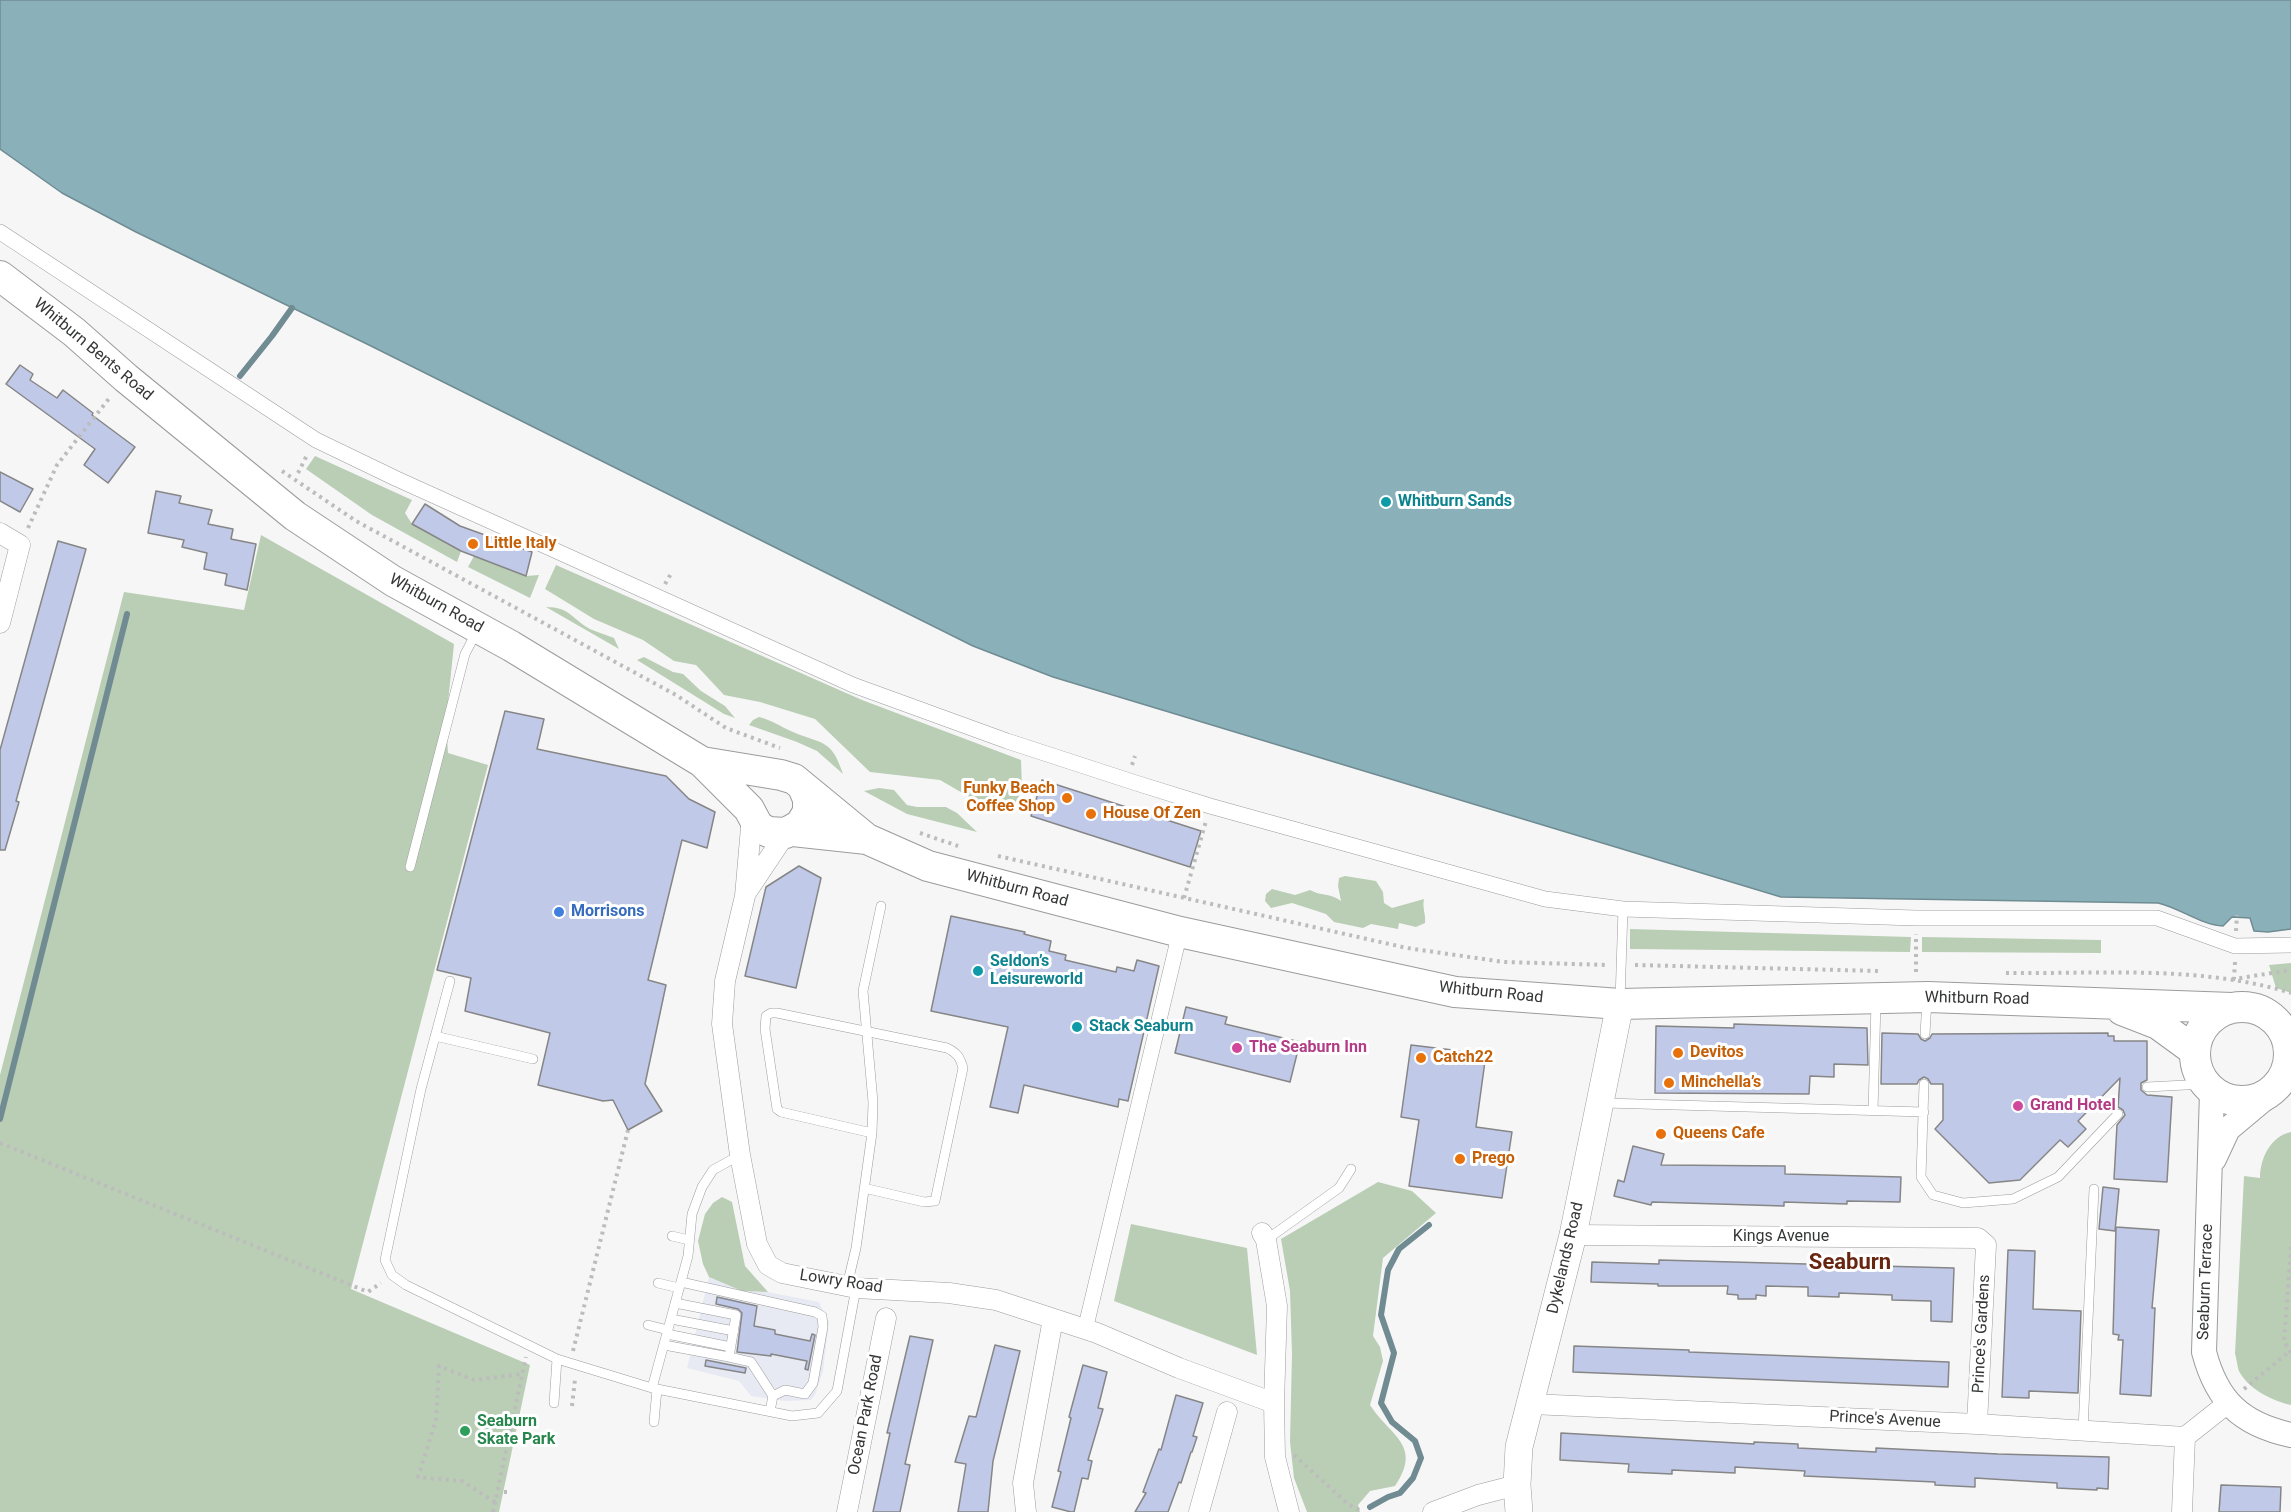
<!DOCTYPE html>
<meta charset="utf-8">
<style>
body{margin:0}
canvas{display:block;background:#f6f6f7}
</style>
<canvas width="2291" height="1512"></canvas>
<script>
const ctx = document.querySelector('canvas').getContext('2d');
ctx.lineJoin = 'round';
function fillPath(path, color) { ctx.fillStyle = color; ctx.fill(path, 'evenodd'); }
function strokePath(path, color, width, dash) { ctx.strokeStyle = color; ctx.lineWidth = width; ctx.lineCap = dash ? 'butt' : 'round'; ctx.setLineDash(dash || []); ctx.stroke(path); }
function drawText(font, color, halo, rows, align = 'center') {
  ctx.font = font + ' Roboto,sans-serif'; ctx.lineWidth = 6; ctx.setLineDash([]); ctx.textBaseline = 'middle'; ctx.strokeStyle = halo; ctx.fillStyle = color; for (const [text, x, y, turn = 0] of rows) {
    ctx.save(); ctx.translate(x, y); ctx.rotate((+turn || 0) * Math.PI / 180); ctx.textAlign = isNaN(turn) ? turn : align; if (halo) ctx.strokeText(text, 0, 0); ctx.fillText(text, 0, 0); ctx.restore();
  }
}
fillPath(new Path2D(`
 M709,1277L742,1291L768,1292L819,1302L829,1322L823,1371L815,1395L811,1400L785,1401L751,1396L739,1381L687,1368Z`), '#e8eaf3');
fillPath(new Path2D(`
 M315,456L412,500L405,513L412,524L461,551L457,562L372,515L306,469Z
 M261,535L454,644L446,722L448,753L488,765L351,1289L530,1365L499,1512H0V1075L124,592L244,610Z
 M474,556L526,576L539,575L530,598L468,567Z
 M556,565L862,700L1021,760L1022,789L1014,807L997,813L940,780L870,772L815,719L760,702L724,695L696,665L674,661L643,640L594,619L545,589Z
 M546,607C570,607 572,619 590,629C597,632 606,635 614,638L619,649Z
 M644,657L673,672L683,674L701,691L725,706L735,718L724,714L637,660Z
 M759,717C772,720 781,727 793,732C823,745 831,738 843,774L817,751L797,742L749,725L753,720Z
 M879,788L894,790L907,805L917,807H946L957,813L977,832L907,814L864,791Z
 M1345,876L1376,881L1383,892L1384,903L1392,908L1424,899C1422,908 1426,914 1425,923L1416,927L1399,923L1398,929L1371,924L1363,928L1334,922L1326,914L1292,903L1271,908L1265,901L1266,894L1272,889L1295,895L1310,890C1320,896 1331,893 1341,901L1338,886L1339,878Z
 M1630,929L1911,937L1910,952L1630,949Z
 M1922,937L2101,940V953L1922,952Z
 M2291,963V993L2276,988L2269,965Z
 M2291,1132V1405C2273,1401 2250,1390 2240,1373C2237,1368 2237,1359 2235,1354L2244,1176L2260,1178C2260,1158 2271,1136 2291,1132Z
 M1378,1182L1412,1191L1436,1213L1383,1258L1373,1336L1380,1347L1383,1361L1370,1405C1390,1436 1423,1445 1395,1486L1370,1491L1358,1505L1360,1512H1307L1294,1478L1290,1442L1292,1354L1290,1291L1281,1239Z
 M722,1197L732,1202L745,1266L768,1292L742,1291L709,1277L703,1264L698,1241L705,1214L713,1203Z
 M1131,1224L1247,1248L1257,1355L1114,1301Z`), '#baceb5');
const water = new Path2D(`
 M0,0H2291V929L2268,932L2254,931L2250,918L2232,917L2223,926C2201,925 2180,908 2158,903L1781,897L1053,677L973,646L369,345L136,232L62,193L0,149Z`);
fillPath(water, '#8ab1ba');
strokePath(water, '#708c92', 1.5);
strokePath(new Path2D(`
 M240,376L272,336L292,308
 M0,1119L127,614
 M1370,1507L1388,1497L1400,1493L1413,1478L1421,1458L1415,1441L1392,1422L1381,1403L1394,1353L1381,1315L1388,1270L1399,1249L1429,1225`), '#708c92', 6);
const building = new Path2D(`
 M20,365L33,374L30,380L57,398L63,390L93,413L92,415L135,447L108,483L84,465L95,449L6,384Z
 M0,472L33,489L20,512L0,501Z
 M156,491L181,496L179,503L212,510L208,524L233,529L231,539L256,544L247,590L225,585L227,574L204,569L207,553L182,547L184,540L148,533Z
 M425,504L460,526L532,552L526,576L461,551L412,524Z
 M58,541L86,549L16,801L19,802L5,850H0V750Z
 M505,711L544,719L537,749L666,776L689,799L715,812L707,848L682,840L648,980L666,985L645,1084L662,1111L628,1130L613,1100L603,1101L538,1085L550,1033L465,1011L471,978L437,970Z
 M1042,780L1201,831L1190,867L1031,816Z
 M799,866L821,878L796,988L745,976L766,887Z
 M951,916L1025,932L1024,934L1051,941L1049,951L1066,955L1065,960L1116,972L1117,967L1134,971L1137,960L1159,966L1128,1101L1119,1099L1118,1107L1024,1085L1018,1113L990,1107L1008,1027L931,1011Z
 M1186,1007L1227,1017L1225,1024L1300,1042L1290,1082L1175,1053Z
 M1734,1024L1867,1028L1868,1065L1834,1064V1077L1810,1076L1809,1094L1655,1093L1656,1026L1734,1028Z
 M1882,1033L1918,1034L1921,1039L1925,1041L1930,1038L1932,1034L2108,1033V1036H2114V1041H2147V1080L2141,1083V1090L2147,1095L2172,1097L2167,1182L2114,1179L2117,1125L2125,1115L2123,1110L2118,1107L2120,1078L2078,1121L2086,1129L2068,1147L2060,1140L2020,1180L1989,1183L1935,1129L1943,1120V1084H1931L1928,1079L1924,1077L1919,1080L1917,1084H1881Z
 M1411,1045L1486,1054L1476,1127L1512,1132L1502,1198L1409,1186L1419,1120L1401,1117Z
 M1633,1146L1664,1154L1661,1165L1785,1166V1174L1901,1177L1900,1202L1847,1201V1204L1784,1202V1206L1652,1202L1651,1205L1614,1196L1618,1180L1624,1182Z
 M2103,1187L2119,1189L2115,1231L2099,1229Z
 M2116,1227L2159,1230L2152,1308H2155L2151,1396L2120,1394L2123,1340H2118L2119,1335L2113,1334Z
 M2008,1250L2035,1251L2033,1309L2081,1311L2078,1393L2029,1391V1398L2002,1397Z
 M1659,1260L1954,1268L1952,1322L1931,1321V1301L1892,1300V1295L1839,1293V1297L1808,1296V1287L1766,1286V1296L1756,1295V1299H1738V1295L1727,1294L1728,1286H1658V1284L1591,1282L1592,1262L1659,1264Z
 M717,1297L757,1306L754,1326L775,1330V1334L810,1341L812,1334L815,1335L808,1370L805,1369L807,1361L771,1354V1356L737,1352L742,1313L738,1309L716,1304Z
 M910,1336L933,1340L905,1464L910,1465L900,1512H873L890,1433H887Z
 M995,1345L1020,1351L993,1461L988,1512H958L966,1464L955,1462L969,1416L976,1417Z
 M1574,1346L1689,1350V1352L1949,1362L1948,1387L1573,1372Z
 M706,1360L746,1368L745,1373L705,1366Z
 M1083,1365L1107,1372L1098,1408L1103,1409L1088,1460L1092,1461L1088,1479L1082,1478L1074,1512H1071L1052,1507L1061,1472L1058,1471L1071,1418L1069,1417Z
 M1176,1395L1203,1403L1193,1436L1197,1437L1192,1452H1191L1181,1483L1179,1482L1168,1512H1135L1146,1493L1143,1492L1159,1449L1161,1450Z
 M1561,1433L1754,1444V1442L1798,1444V1448L1876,1452V1448L1998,1454L2109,1457L2108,1489L2097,1488V1490L2057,1488V1483L1975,1478V1487L1935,1485V1482L1804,1476L1805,1471L1735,1467V1473L1672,1470V1474L1628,1472L1629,1464L1560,1460Z
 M2221,1485L2281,1487L2280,1512H2219Z`);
fillPath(building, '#c1c9e8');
strokePath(building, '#868687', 1.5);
const service = new Path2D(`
 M410,867L465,654L477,631
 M450,981L421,1089L385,1260L392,1275L406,1285L557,1359L652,1388
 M1620,1001L1623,909
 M1925,1034L1927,1000
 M435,1036L533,1059
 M1924,1084L1921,1177L1933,1195L1963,1203L2013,1199L2058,1177L2118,1114
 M2147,1087L2205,1084
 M1604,1103L1924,1112
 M1873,1111L1876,1002
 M740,1155L713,1170L702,1187L692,1214L688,1256L652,1388L792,1416L818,1413L837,1391L856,1288
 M864,1188L924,1202L935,1201L963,1068C960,1057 957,1053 947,1048L777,1013H771L766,1016L765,1029L777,1109L781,1112L872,1133
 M672,1236L689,1240
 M1266,1240L1339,1188L1351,1169
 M681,1282L815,1312L822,1316L823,1327L813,1383L805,1394L785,1390L773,1396L770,1411
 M658,1283L679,1288
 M847,1286L856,1248L872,1133L873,1102L863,991L881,906
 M675,1303L736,1315L729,1357L751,1362L773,1396
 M671,1319L734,1331
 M648,1325L668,1330
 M667,1334L731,1347
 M664,1345L729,1357
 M554,1403L557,1359
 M654,1422L657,1389
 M2083,1430L2094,1189`);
const pedestrian = new Path2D(`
 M0,232L316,440L397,479L853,685L1007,741L1136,783L1210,806L1545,899L1623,909L1916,918H2157L2235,946L2291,945
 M1085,1330L1180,932`);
const minor = new Path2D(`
 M0,533L20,545L0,623
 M752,816L745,896L725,981L722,1024L740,1155L757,1244L768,1265L782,1273L856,1288L949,1293L996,1300L1097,1333L1179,1368L1274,1403
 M746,893L786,833
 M1262,1233L1266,1240L1277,1306L1274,1403L1275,1457L1289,1512
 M1573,1235L1978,1238L1986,1245L1977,1424
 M1531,1404L1977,1424L2185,1437L2228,1403
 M847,1512L886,1318
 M1026,1512L1023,1483L1053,1319
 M1199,1512L1227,1412
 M1433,1512L1478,1495L1517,1485
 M2182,1512L2185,1437`);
const tertiary = new Path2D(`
 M2212,1092L2204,1352C2217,1401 2241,1424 2291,1435
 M2214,1159L2228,1129L2277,1088`);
const secondary = new Path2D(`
 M1519,1512L1517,1485L1519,1447L1573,1235L1620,1004`);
const primary = new Path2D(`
 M0,276L74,332L126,378L295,516L393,581L511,646L702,762L749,809L758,826L768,832L786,833L800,825L808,812V799L803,787
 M702,762L781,775L794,779L867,839L928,866L1180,932L1455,992L1620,1004L1928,997L2232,1008
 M793,831L867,839
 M2195 1054a47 47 0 1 1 94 0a47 47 0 1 1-94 0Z
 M2122,1010L2158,1024L2195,1051`);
strokePath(service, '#9b9c9d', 10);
strokePath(pedestrian, '#9b9c9d', 16);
strokePath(minor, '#9b9c9d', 21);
strokePath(tertiary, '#9b9c9d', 26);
strokePath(secondary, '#9b9c9d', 28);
strokePath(primary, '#9b9c9d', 32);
strokePath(new Path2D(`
 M282,471L356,521L676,695L726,728L780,748
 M298,473L308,453
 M28,528L57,465L111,396
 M665,584L672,572
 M1132,765L1135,756
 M920,833L958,846
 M998,856L1407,948L1504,962L1609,965
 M1184,898L1206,821
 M2236,931L2237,915
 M2235,962L2234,979L2291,970
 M1635,965L1879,971
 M1916,972V934
 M2006,973C2101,974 2200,965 2291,993
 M0,1143L368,1292L381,1283
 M2291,1247L2284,1341L2291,1353
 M573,1351L628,1130
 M2244,1389L2290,1351
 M572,1406L575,1379
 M1294,1455L1348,1504L1363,1512
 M504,1492H508
 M495,1502L462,1481L418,1477L436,1420L439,1366L474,1380L522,1374
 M493,1512L526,1357`), '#bcbcbd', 4, [3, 4.5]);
strokePath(service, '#fff', 9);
strokePath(pedestrian, '#fff', 15);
strokePath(minor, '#fff', 20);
strokePath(tertiary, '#fff', 24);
strokePath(secondary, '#fff', 27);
strokePath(primary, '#fff', 30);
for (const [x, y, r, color] of [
 [1386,502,6,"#0f9aa8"],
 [473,544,6,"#e8710a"],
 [1067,798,6,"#e8710a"],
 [1091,814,6,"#e8710a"],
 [559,912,6,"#3f7fe0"],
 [978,971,6,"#0f9aa8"],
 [1077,1027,6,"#0f9aa8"],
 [1237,1048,6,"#d1479c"],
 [1678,1053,6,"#e8710a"],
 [1421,1058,6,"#e8710a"],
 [1669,1083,6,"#e8710a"],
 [2018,1106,6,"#d1479c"],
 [1661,1134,6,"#e8710a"],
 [1460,1159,6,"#e8710a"],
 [465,1431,6,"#2e9e5b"]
]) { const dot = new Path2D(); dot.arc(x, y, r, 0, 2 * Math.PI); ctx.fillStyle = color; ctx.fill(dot); strokePath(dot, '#fff', 2); }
drawText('16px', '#353636', '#fff', [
 ["Whitburn Bents Road",93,350,40],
 ["Whitburn Road",436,604,29],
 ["Whitburn Road",1017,889,15],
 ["Whitburn Road",1491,993,6],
 ["Whitburn Road",1977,999,1],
 ["Kings Avenue",1781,1237],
 ["Dykelands Road",1566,1258,-77],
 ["Lowry Road",841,1282,9],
 ["Seaburn Terrace",2206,1282,-88],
 ["Prince's Gardens",1982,1334,-87],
 ["Ocean Park Road",866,1415,-79],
 ["Prince's Avenue",1885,1420,3]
]);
drawText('bold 16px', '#0d838f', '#fff', [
 ["Whitburn Sands",1398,502],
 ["Seldon’s",990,962],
 ["Leisureworld",990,980],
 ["Stack Seaburn",1089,1027]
], 'left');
drawText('bold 16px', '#c56008', '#fff', [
 ["Little Italy",485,544],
 ["Funky Beach",1055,789,"right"],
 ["Coffee Shop",1055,807,"right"],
 ["House Of Zen",1103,814],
 ["Devitos",1690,1053],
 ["Catch22",1433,1058],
 ["Minchella’s",1681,1083],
 ["Queens Cafe",1673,1134],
 ["Prego",1472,1159]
], 'left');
drawText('bold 16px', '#366cbe', '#fff', [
 ["Morrisons",571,912]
], 'left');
drawText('bold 16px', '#b23c85', '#fff', [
 ["The Seaburn Inn",1249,1048],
 ["Grand Hotel",2030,1106]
], 'left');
drawText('bold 16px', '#27864d', '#fff', [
 ["Seaburn",477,1422],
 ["Skate Park",477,1440]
], 'left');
drawText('bold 22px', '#682610', '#fff', [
 ["Seaburn",1850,1263]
]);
</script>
